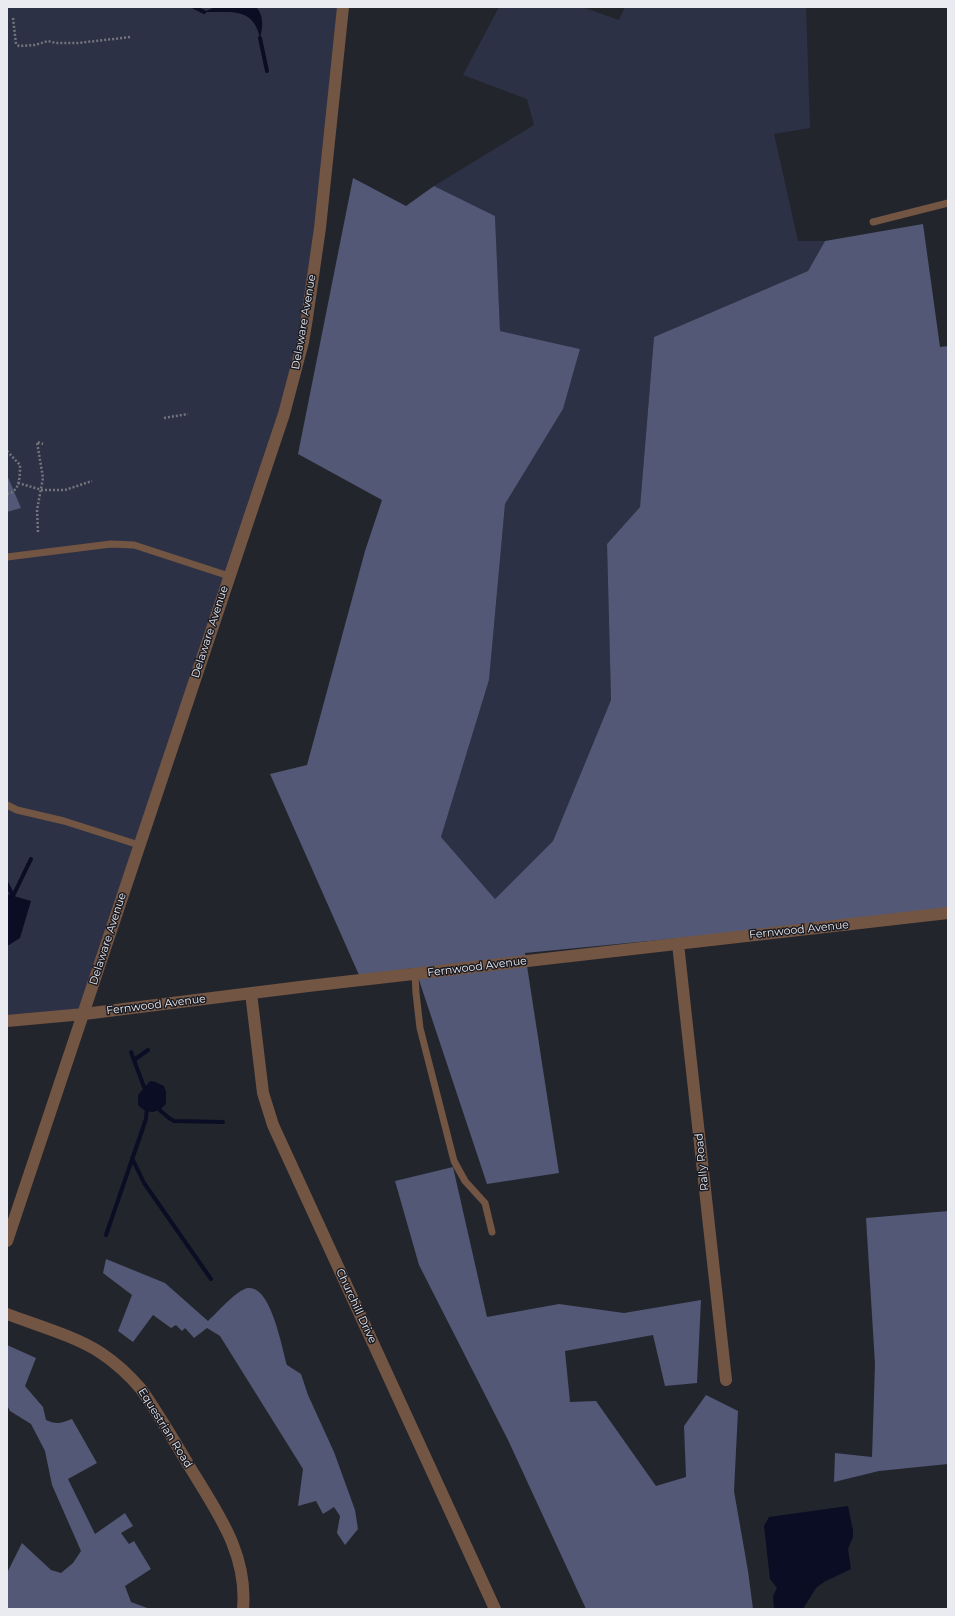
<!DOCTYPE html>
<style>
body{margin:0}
#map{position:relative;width:955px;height:1616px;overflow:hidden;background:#23252c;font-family:Montserrat,sans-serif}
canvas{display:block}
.frame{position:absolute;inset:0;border:8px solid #eaebf0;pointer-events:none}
</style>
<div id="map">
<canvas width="955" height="1616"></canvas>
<div class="frame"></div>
</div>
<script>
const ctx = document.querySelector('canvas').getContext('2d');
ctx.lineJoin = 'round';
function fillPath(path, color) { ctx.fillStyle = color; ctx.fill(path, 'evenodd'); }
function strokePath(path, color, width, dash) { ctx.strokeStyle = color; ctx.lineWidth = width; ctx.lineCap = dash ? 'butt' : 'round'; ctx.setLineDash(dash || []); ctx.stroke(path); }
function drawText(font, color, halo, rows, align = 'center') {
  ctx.font = font + ' Montserrat,sans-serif'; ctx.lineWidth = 3; ctx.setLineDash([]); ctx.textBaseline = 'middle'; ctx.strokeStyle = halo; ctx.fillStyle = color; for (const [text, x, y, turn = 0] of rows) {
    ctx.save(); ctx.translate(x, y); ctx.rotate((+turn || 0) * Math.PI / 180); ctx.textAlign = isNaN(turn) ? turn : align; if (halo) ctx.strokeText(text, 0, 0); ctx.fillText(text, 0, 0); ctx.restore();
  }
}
fillPath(new Path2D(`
 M7,7H342L303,342L84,1014L7,1021Z
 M499,7H582L619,20L625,7H806L810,128L774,134L798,241H825L808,271L654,337L640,507L607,544L611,700L553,841L495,899L441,837L489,680L505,504L563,409L580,349L500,331L495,216L434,186L534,125L527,99L463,75Z`), '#2d3146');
fillPath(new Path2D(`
 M353,178L406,206L434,186L495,216L500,331L580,349L563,409L505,504L489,680L441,837L495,899L553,841L611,700L607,544L640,507L654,337L808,271L825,241L923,224L940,347L948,346V912L525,953L559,1173L487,1184L415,968L359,975L270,774L307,765L365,551L382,500L298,454Z
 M7,475L21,508L7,512Z
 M453,1167L487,1317L559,1304L624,1313L701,1300L697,1383L665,1386L653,1335L565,1351L570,1402L596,1401L656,1486L686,1477L684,1426L706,1395L738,1411L734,1491L748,1571L753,1609H586L508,1440L419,1265L395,1181Z
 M948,1211V1464L879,1471L834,1482L835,1453L872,1457L875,1364L866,1218Z
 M106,1259L165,1283L208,1321C217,1313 236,1290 248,1288C271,1285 282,1348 287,1365L301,1374L308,1395L334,1452L355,1510L358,1529L345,1545L337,1533L340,1516L334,1507L323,1514L316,1501L298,1506L303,1469L220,1336L207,1328L194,1338L185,1328L182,1331L176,1325L171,1328L153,1315L133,1342L118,1331L132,1295L103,1273Z
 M7,1345L36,1358L25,1386L43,1407L46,1420C56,1425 62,1423 72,1419L97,1463L68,1479L95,1534L125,1513L133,1526L121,1533L129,1544L134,1541L151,1569L125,1586L131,1602L150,1609H7V1573L22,1543L51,1570L61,1573L73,1563L81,1551L52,1485L45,1451L31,1424L10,1411L7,1405Z`), '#525875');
fillPath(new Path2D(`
 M215,7H256C264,15 263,27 260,38C253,6 230,13 204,12Z
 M7,894L31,901L20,938L9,945H7Z
 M150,1081L155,1082L164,1086L166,1092V1104C157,1114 147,1115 138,1105V1095Z
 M848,1506L853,1530V1537L848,1549L851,1569L824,1582L816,1588L803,1609H774L773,1596L777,1588L770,1579L764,1526L769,1517Z`), '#0b0d24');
strokePath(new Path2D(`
 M194,7L204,12
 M260,38L267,71
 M7,884L13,896
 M13,896L31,859
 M131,1052L144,1087
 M134,1060L148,1050
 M156,1107L169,1118L174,1121L223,1122
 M132,1158L144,1183L211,1279
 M106,1235L146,1119L147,1106`), '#0b0d24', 4);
strokePath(new Path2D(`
 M13,18L16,44L19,46L35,45L48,41L56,43H78L131,37
 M164,418L188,414
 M7,451L20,465C20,476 20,492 7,494
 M18,483L42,490H65L92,481
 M38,532L37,510L43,478L37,442L43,444`), '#74767c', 2.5, [2, 2]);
strokePath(new Path2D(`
 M873,222L948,203
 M7,557L111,544L134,545L229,576
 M7,805L17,810L64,821L139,845
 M415,974L416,993L420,1028L454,1161L465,1181L485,1203L492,1232`), '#735543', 7);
strokePath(new Path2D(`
 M678,944L726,1380
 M251,993L263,1093L273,1125L495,1609
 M7,1021L84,1014L308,986L948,913
 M7,1241L284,414L303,342L307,318L320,228L343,7
 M7,1314C36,1325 75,1336 101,1353C116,1363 129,1375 141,1389C158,1413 173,1439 188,1464C216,1511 248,1552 243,1609`), '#735543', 12);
drawText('11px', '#eaebf0', '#1a1b23', [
 ["Delaware Avenue",304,322,-80],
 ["Delaware Avenue",210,632,-72],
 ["Fernwood Avenue",799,930,-6],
 ["Delaware Avenue",108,939,-72],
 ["Fernwood Avenue",477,967,-7],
 ["Fernwood Avenue",156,1005,-7],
 ["Rally Road",702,1162,-96],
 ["Churchill Drive",356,1306,65],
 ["Equestrian Road",165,1428,58]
]);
</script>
